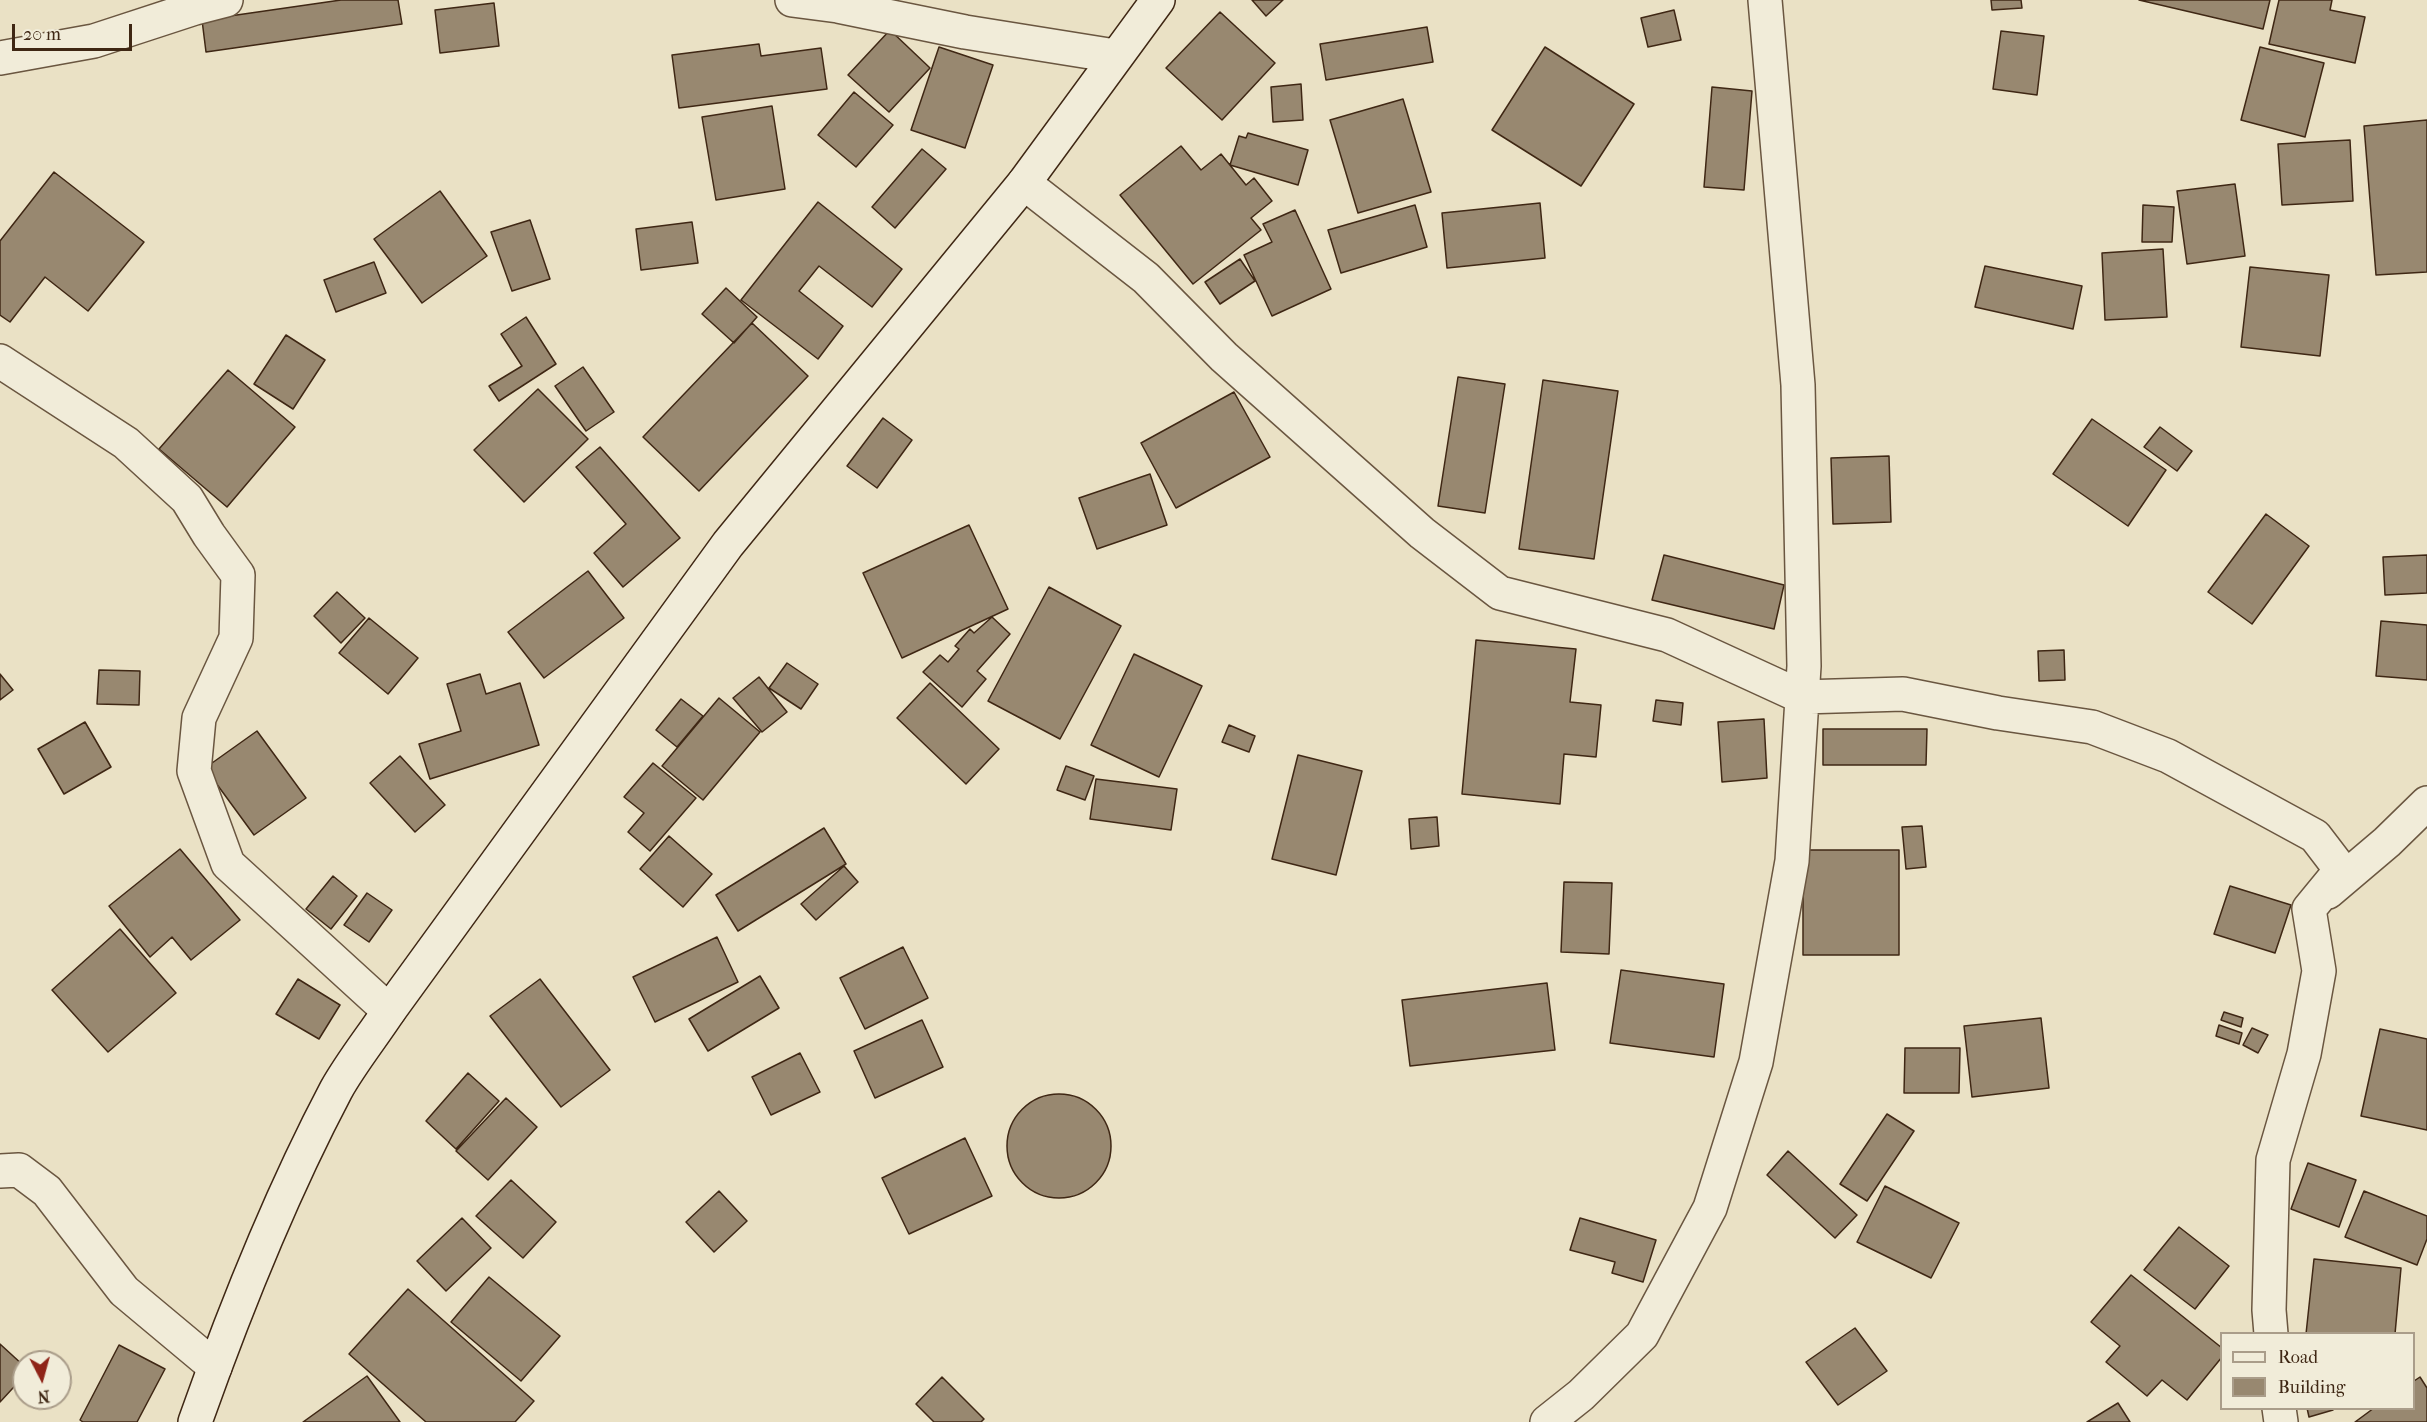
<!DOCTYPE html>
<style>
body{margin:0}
#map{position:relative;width:2427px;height:1422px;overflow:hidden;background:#eae1c5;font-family:"IM FELL French Canon",serif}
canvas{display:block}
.legend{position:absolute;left:2220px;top:1332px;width:195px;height:78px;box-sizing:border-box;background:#f1ecd9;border:2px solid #aa9d8a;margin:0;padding:8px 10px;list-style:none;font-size:18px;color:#3f2714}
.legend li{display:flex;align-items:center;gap:12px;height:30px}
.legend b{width:30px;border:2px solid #aa9d8a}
.north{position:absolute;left:12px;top:1350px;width:60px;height:60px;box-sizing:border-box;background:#f1ecd9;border:2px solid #aa9d8a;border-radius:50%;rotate:174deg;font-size:16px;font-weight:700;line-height:24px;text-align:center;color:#3f2714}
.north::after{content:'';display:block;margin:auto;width:21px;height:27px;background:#8f2418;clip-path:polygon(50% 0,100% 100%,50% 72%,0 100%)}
.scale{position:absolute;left:12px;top:24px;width:120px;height:27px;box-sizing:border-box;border:3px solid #3f2714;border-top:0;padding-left:8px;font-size:18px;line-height:21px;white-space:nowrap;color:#3f2714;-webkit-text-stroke:4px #f1ecd9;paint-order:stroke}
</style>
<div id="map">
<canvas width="2427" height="1422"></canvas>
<ul class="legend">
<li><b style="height:8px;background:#f1ecd9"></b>Road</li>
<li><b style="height:16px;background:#988870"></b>Building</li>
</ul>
<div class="north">N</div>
<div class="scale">20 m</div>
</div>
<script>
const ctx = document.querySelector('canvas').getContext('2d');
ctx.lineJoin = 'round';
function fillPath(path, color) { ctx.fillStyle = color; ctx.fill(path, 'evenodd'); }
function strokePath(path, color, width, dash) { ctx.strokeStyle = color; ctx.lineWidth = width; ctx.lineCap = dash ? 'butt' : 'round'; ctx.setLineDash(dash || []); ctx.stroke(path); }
const building = new Path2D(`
 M341,0H398L402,24L206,52L202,20Z
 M1252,0H1283L1266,16Z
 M1991,0H2021L2022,8L1992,10Z
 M2139,0H2270L2263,29Z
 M2279,0H2332L2330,10L2365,17L2355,63L2269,44Z
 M494,3L499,46L440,53L435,10Z
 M1674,10L1681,40L1648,47L1641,18Z
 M1220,12L1275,63L1222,120L1166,68Z
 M1427,27L1433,62L1326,80L1320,44Z
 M890,30L930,68L889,112L848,75Z
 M2001,31L2044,36L2037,95L1993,89Z
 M759,44L761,56L821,48L827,89L679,108L672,55Z
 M939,47L993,65L965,148L911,130Z
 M1545,47L1634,104L1581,186L1492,130Z
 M2260,47L2324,63L2305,137L2241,120Z
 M1301,84L1303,120L1273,122L1271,87Z
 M1712,87L1752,91L1744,190L1704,187Z
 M854,92L893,125L856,167L818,135Z
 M1403,99L1431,192L1358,213L1330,120Z
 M772,106L785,189L716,200L702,117Z
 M2427,120V272L2376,275L2364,126Z
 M1248,133L1308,150L1298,185L1230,165L1239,136L1246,138Z
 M2350,140L2353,201L2282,205L2278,144Z
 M1181,146L1201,170L1221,154L1246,185L1254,178L1272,201L1251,218L1261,230L1193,284L1120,195Z
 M922,149L946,169L895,228L872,207Z
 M54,172L144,242L88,311L45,277L10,322L0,315V241Z
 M2235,184L2245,256L2187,264L2177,191Z
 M440,191L487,256L422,303L374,239Z
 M818,202L902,269L872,307L819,266L799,291L843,326L818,359L741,300Z
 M1540,203L1545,258L1447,268L1442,213Z
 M1415,205L1427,247L1341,273L1328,230Z
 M2143,205L2174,207L2172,242H2142Z
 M1295,210L1331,289L1272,316L1244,255L1272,242L1263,224Z
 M530,220L550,279L512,291L491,232Z
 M692,222L698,263L641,270L636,229Z
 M2163,249L2167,317L2105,320L2102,253Z
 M1240,259L1255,281L1220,304L1205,282Z
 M374,262L386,293L336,312L324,280Z
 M1985,266L2082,286L2073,329L1975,307Z
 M2250,267L2329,275L2320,356L2241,347Z
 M726,288L757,317L734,343L702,314Z
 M526,317L556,364L499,401L489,386L522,366L501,334Z
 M752,323L808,376L699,491L643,437Z
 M286,335L325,360L293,409L254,384Z
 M583,367L614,412L586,431L555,386Z
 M228,370L295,427L227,507L159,449Z
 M1458,377L1505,384L1485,513L1438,506Z
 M1543,380L1618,391L1594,559L1519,549Z
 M538,389L588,439L524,502L474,450Z
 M1234,392L1270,457L1176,508L1141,443Z
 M883,418L912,440L877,488L847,466Z
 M2092,419L2166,470L2128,526L2053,474Z
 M2160,427L2192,451L2177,471L2144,447Z
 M600,447L680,538L623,587L594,553L626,524L576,467Z
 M1889,456L1891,522L1833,524L1831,458Z
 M1150,474L1167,525L1097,549L1079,498Z
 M2266,514L2309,546L2252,624L2208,592Z
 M969,525L1008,609L902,658L863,573Z
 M1664,555L1784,585L1774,629L1652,600Z
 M2427,555V593L2385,595L2383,557Z
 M588,571L624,618L544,678L508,632Z
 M1049,587L1121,626L1060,739L988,701Z
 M337,592L365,618L341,643L314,616Z
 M992,617L1010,634L977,671L986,679L962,707L923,672L940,655L948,662L959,649L955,646L970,629L974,633Z
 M369,618L418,658L388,694L339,653Z
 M2381,621L2427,625V680L2376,676Z
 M1476,640L1576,649L1570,702L1601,705L1596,757L1564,754L1560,804L1462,794Z
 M2064,650L2065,680L2039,681L2038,651Z
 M1134,654L1202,686L1159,777L1091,745Z
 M787,663L818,684L801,709L769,688Z
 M99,670L140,671L139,705L97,704Z
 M0,674L13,690L0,700Z
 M480,674L486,694L520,683L539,745L430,779L419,744L461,731L447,684Z
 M759,677L787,712L762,732L733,698Z
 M930,683L999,749L966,784L897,718Z
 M719,698L760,732L703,800L662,766Z
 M681,699L703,716L677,747L656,730Z
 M1656,700L1683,703L1681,725L1653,721Z
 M1764,719L1767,778L1722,782L1718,722Z
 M85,722L111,767L64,794L38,749Z
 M1229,725L1255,736L1249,752L1222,742Z
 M1823,729H1927L1926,765H1823Z
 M257,731L306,798L254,835L205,768Z
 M1298,755L1362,771L1336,875L1272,859Z
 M400,756L445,805L415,832L370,783Z
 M653,763L696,798L650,851L628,832L644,813L624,797Z
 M1066,766L1094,776L1085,800L1057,790Z
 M1096,779L1177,789L1171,830L1090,819Z
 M1437,817L1439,846L1411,849L1409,819Z
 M1922,826L1926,867L1906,869L1902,827Z
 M824,828L846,864L738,931L716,895Z
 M669,836L712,874L683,907L640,869Z
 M180,849L240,920L191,960L172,937L150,957L109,906Z
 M1803,850H1899V955H1803Z
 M844,866L858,882L816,920L801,904Z
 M333,876L357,896L331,929L306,909Z
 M1564,882L1612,883L1609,954L1561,952Z
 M2230,886L2291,905L2275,953L2214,934Z
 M367,893L392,910L369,942L344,925Z
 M120,929L176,993L108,1052L52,990Z
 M717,937L738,982L655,1022L633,977Z
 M903,947L928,998L865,1029L840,978Z
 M1621,970L1724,984L1714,1057L1610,1043Z
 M760,976L779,1008L708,1051L689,1019Z
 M298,979L340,1005L319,1039L276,1014Z
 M540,979L610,1070L561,1107L490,1016Z
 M1547,983L1555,1050L1410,1066L1402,1000Z
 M2224,1012L2243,1018L2241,1027L2221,1020Z
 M2041,1018L2049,1088L1972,1097L1964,1026Z
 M922,1020L943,1067L875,1098L854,1051Z
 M2219,1025L2242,1033L2239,1044L2216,1036Z
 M2252,1028L2268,1035L2258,1053L2243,1045Z
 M2380,1029L2427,1039V1130L2361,1116Z
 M1905,1048H1960L1959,1093H1904Z
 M800,1053L820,1092L771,1115L752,1077Z
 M468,1073L499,1101L456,1149L426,1121Z
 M1007 1146a52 52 0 1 1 104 0a52 52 0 1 1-104 0Z
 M506,1098L537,1127L488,1180L456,1151Z
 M1887,1114L1914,1131L1867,1201L1840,1184Z
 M965,1138L992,1196L909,1234L882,1178Z
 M1788,1151L1857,1215L1835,1238L1767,1175Z
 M2308,1163L2356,1180L2339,1227L2291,1209Z
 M511,1180L556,1222L523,1258L476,1216Z
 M1885,1186L1959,1223L1931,1278L1857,1242Z
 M719,1191L747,1221L714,1252L686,1222Z
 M2364,1191L2427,1216V1239L2417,1265L2345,1237Z
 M462,1218L491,1248L446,1291L417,1261Z
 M1580,1218L1656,1240L1643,1282L1612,1273L1615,1262L1570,1250Z
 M2179,1227L2229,1266L2195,1309L2144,1270Z
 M2314,1259L2401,1268L2395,1334H2306Z
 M2131,1275L2222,1348V1357L2187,1400L2162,1380L2147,1396L2106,1362L2120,1346L2091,1322Z
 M489,1277L560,1336L521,1381L451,1322Z
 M408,1289L534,1401L515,1422H426L349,1354Z
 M1855,1328L1887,1371L1838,1405L1806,1362Z
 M0,1344L24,1366V1376L0,1402Z
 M119,1345L165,1369L137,1422H83L80,1420Z
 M367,1376L400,1422H303Z
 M942,1377L984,1419L981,1422H934L916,1404Z
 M2420,1377L2427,1388V1422H2355L2374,1408H2414V1381Z
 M2118,1403L2130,1422H2087Z
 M2307,1408H2332L2333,1410L2309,1417Z`);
fillPath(building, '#988870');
strokePath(building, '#3f2714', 1.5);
const street = new Path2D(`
 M792,0L838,6L965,32L1115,56
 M0,58L94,41L195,8L226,0
 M1024,183L1146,278L1224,357L1422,533L1500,593L1667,635L1802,697L1903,694L1998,713L2092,727L2168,756L2315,836L2341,870L2309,909L2319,971L2304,1054L2273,1160L2269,1310L2271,1334
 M0,361L126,443L187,499L209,535L238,575L236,638L199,718L194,771L228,864L389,1011
 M2328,892L2387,842L2427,803
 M0,1171L19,1170L47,1191L124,1291L215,1367
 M2279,1408L2281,1422
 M1547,1422L1581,1395L1642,1335L1710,1208L1756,1062L1792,861L1804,666L1798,385L1765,0`);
const secondary = new Path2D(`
 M195,1422C235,1309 280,1196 336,1090C351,1063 372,1037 389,1011L728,544L1024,183L1158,0`);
strokePath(street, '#6a5640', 36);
strokePath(secondary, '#3f2714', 36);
strokePath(street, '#f1ecd9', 33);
strokePath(secondary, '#f1ecd9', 33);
</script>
